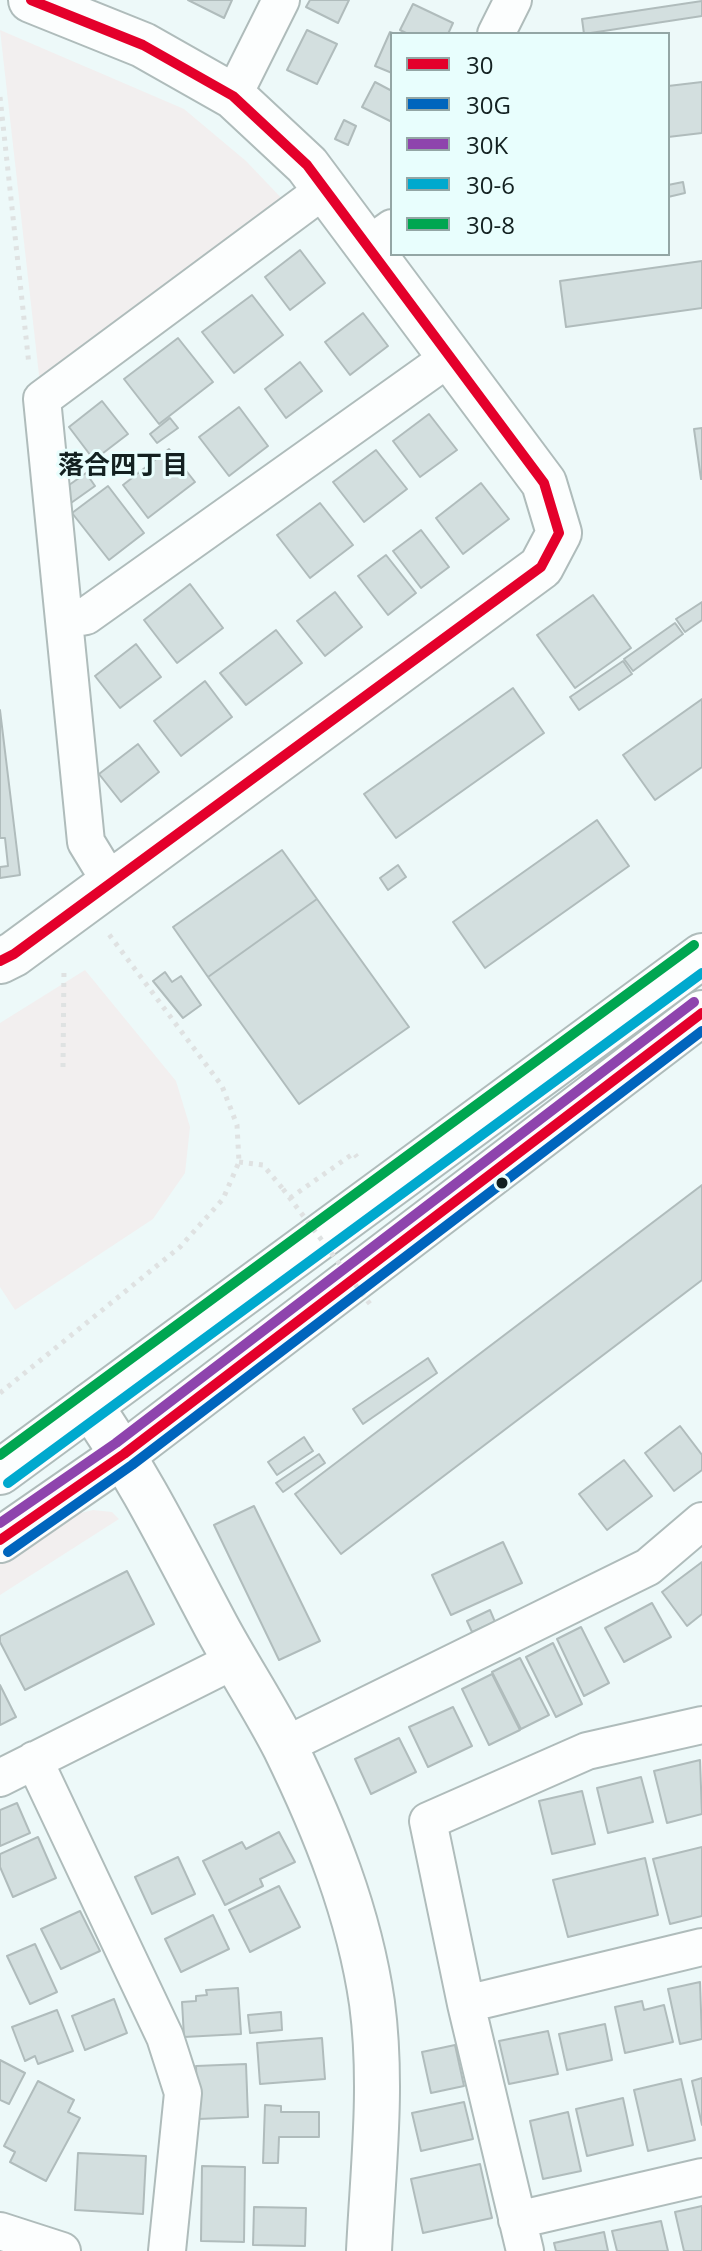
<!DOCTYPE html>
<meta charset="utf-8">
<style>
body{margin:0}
#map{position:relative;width:702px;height:2251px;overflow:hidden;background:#edf9f9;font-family:"Open Sans",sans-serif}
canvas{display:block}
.legend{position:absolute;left:390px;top:32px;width:280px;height:224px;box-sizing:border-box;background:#e8fefd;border:2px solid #93a6a5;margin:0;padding:10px 14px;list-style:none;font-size:24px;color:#132121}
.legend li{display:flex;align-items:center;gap:16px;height:40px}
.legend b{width:40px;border:2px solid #93a6a5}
</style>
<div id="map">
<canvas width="702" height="2251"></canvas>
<ul class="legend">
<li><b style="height:10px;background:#e4002b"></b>30</li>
<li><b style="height:10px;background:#0065bd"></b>30G</li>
<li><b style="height:10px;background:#8e44ad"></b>30K</li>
<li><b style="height:10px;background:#00a9ce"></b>30-6</li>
<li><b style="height:10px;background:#00a651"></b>30-8</li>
</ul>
</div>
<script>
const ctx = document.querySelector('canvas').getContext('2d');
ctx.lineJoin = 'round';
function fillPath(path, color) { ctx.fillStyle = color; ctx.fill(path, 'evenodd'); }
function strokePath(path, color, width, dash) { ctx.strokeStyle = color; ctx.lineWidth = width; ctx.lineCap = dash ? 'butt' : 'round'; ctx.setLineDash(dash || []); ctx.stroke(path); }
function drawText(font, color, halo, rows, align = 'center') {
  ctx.font = font + ' "Open Sans","Noto Sans JP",sans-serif'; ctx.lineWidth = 6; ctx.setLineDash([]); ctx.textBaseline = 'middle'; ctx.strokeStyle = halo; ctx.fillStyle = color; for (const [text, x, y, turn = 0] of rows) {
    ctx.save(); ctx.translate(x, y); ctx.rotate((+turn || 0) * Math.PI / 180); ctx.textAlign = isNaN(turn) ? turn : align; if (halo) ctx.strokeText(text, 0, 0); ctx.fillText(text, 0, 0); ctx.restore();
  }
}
fillPath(new Path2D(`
 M0,30L184,109L246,161L288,205L43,385L39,375Z
 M85,970L176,1081L190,1127L185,1173L153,1219L15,1310L0,1287V1023Z
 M93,1510L112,1512L119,1519L0,1595V1564L68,1516Z`), '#f2efef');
const building = new Path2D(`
 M188,0H232L224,18Z
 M310,0H349L338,23L306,7Z
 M702,1V16L584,34L582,19Z
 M413,4L453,23L448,34H408L400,30Z
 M307,30L337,44L317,84L287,70Z
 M390,32L395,34H392V73L375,66Z
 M375,82L392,91V122L362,107Z
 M702,82V133L668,137V86Z
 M344,120L356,126L348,145L335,139Z
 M683,182L685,193L668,197V185Z
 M300,250L325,283L290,310L265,277Z
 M702,261V308L566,327L560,281Z
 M252,295L283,335L234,373L202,332Z
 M363,313L388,346L350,375L325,342Z
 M178,338L213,382L159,424L124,379Z
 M300,362L322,391L286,418L265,389Z
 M102,401L128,434L94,460L69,427Z
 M239,407L268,446L229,476L199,437Z
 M429,414L457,450L420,477L393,441Z
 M170,418L178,428L157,443L150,434Z
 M702,428V479H701L694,429Z
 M169,449L195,482L148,518L123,485Z
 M376,450L407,489L364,522L333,482Z
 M86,473L95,486L71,503L62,490Z
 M481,483L509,519L463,554L436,518Z
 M108,486L144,533L109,560L72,513Z
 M320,503L353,545L310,578L277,535Z
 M421,530L449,567L421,588L393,551Z
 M386,555L416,593L388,615L358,576Z
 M190,584L223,628L177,663L144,620Z
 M335,592L362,627L325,656L297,621Z
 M593,595L631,648L575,688L537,635Z
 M702,602V620L685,632L676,619Z
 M675,623L683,634L633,671L624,659Z
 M276,630L302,663L246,705L220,673Z
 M136,644L161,677L120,708L95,676Z
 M623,661L632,674L579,710L570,697Z
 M205,681L232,717L181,756L154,721Z
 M513,688L544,733L396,838L364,794Z
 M702,699V767L655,800L623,755Z
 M0,710L20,875L0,878V867L8,866L5,838H0Z
 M138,744L159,772L121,802L99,774Z
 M597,820L629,866L485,968L453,922Z
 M282,850L317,899L208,977L173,927Z
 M398,865L406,877L388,890L380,878Z
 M317,899L409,1027L299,1104L208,977Z
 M165,972L172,982L181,976L201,1005L183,1018L153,981Z
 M702,1185V1280L341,1554L295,1494Z
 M428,1358L437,1373L363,1424L353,1409Z
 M680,1426L702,1455V1470L674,1491L645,1453Z
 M304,1437L313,1451L277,1475L268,1462Z
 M319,1454L325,1463L283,1492L276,1483Z
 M624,1460L652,1496L607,1530L579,1494Z
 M254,1506L320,1641L279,1660L214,1525Z
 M503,1542L522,1583L451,1615L432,1575Z
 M702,1562V1614L687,1626L662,1592Z
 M127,1571L154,1624L25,1690L0,1642V1636Z
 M652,1603L671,1637L624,1662L605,1628Z
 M490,1610L495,1622L472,1632L467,1621Z
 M581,1627L609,1683L584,1696L557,1639Z
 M553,1643L582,1704L556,1717L526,1657Z
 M520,1658L549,1715L521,1729L492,1672Z
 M492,1674L520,1730L489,1745L462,1689Z
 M0,1685L16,1717L0,1725Z
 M453,1707L472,1746L428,1767L409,1727Z
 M399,1738L416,1772L371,1794L355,1759Z
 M700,1760L702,1814L667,1823L654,1771Z
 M641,1777L653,1822L608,1833L597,1788Z
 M582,1791L595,1844L552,1854L539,1801Z
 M17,1803L30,1833L0,1846V1810Z
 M279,1832L295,1862L260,1879L263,1886L225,1905L203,1861L242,1842L246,1849Z
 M38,1837L56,1878L13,1897L0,1867V1854Z
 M702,1847V1916L670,1924L653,1859Z
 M178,1857L195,1894L152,1914L135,1877Z
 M645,1858L658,1915L568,1937L553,1880Z
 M279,1886L300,1927L250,1952L229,1910Z
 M80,1911L100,1951L61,1969L41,1929Z
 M213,1915L229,1949L181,1972L165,1939Z
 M35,1944L57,1992L30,2004L7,1956Z
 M700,1982L702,2039L680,2044L668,1989Z
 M238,1988L241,2034L184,2037L182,2002L196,2001V1996L207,1995L206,1990Z
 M114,1999L127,2033L85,2050L72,2016Z
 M642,2001L644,2010L664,2005L673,2042L625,2053L615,2007Z
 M57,2010L73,2051L38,2064L35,2056L25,2061L12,2027Z
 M281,2012L282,2030L250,2033L248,2015Z
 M605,2024L612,2060L567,2070L559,2034Z
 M548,2031L558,2074L509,2084L499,2041Z
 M322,2038L325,2079L260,2084L257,2043Z
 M455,2045L464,2086L431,2093L422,2052Z
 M0,2060L25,2073L9,2104L0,2100Z
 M246,2064L248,2117L198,2119L196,2066Z
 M702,2078V2125L692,2081Z
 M681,2079L695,2140L648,2151L634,2090Z
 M38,2081L74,2100L68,2112L80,2118L46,2181L10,2162L15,2152L4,2146Z
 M623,2098L633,2145L587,2156L576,2109Z
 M464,2102L473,2139L421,2151L412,2113Z
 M265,2105L281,2106V2112H319V2137H279L278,2163H263Z
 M568,2112L581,2171L543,2179L530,2121Z
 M78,2153L146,2156L143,2214L75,2210Z
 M480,2164L492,2218L423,2233L411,2179Z
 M202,2166L245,2167L244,2242L201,2241Z
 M702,2206V2251H684L675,2212Z
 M254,2207L306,2208L305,2246L253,2245Z
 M661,2221L668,2251H617L612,2231Z
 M604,2232L608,2251H556L554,2243Z`);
fillPath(building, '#d3dfdf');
strokePath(building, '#b0bcbc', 2);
const street = new Path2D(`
 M496,34L513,0
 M233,96L281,0
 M367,246L392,228
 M64,620L86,616L450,357
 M111,883L86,842L42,399L325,189
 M284,1746L648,1567L702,1521
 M34,1760L165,2037L183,2093L167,2251
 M0,1778L235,1660
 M466,2004L702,1947
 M517,2220L702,2177
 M0,2231L62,2251
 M525,2251L466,2004L428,1821L587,1751L702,1725`);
const secondary = new Path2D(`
 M0,961L14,954L541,567L559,533L544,483L307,165L233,96L143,45L31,0
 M90,1406C139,1475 176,1551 216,1626C238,1667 264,1706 285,1747C325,1829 359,1913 372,2003C383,2085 373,2169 369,2251`);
const primary = new Path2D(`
 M0,1472L702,956
 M0,1540L124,1454L702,1013`);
strokePath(street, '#afbcbb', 40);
strokePath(secondary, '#afbcbb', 48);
strokePath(primary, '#afbcbb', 48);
strokePath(new Path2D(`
 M0,97L29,365
 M63,1067L64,967
 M239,1162L263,1165L283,1189
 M290,1198L354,1153L357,1157
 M0,1393L180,1247L223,1199L239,1162L237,1125L222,1086L108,933`), '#dfe2e2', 5, [4, 6]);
strokePath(street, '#fcfefe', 36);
strokePath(secondary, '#fcfefe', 44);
strokePath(primary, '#fcfefe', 44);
strokePath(new Path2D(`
 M283,1189L373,1308`), '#dfe2e2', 5, [4, 6]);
strokePath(new Path2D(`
 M0,961L14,954L541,567L559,533L544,483L307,165L233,96L143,45L31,0
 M0,1540L124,1454L702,1013`), '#e4002b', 10);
strokePath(new Path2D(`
 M8,1552L132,1465L702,1031`), '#0065bd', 10);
strokePath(new Path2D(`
 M0,1523L116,1443L694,1002`), '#8e44ad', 10);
strokePath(new Path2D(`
 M8,1483L702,973`), '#00a9ce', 10);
strokePath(new Path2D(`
 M0,1455L694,945`), '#00a651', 10);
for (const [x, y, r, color] of [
 [502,1183,7,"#132121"]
]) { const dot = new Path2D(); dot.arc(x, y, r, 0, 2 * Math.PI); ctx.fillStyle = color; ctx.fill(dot); strokePath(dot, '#e8fefd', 3); }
drawText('bold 26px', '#132121', '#e8fefd', [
 ["落合四丁目",123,467]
]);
</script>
